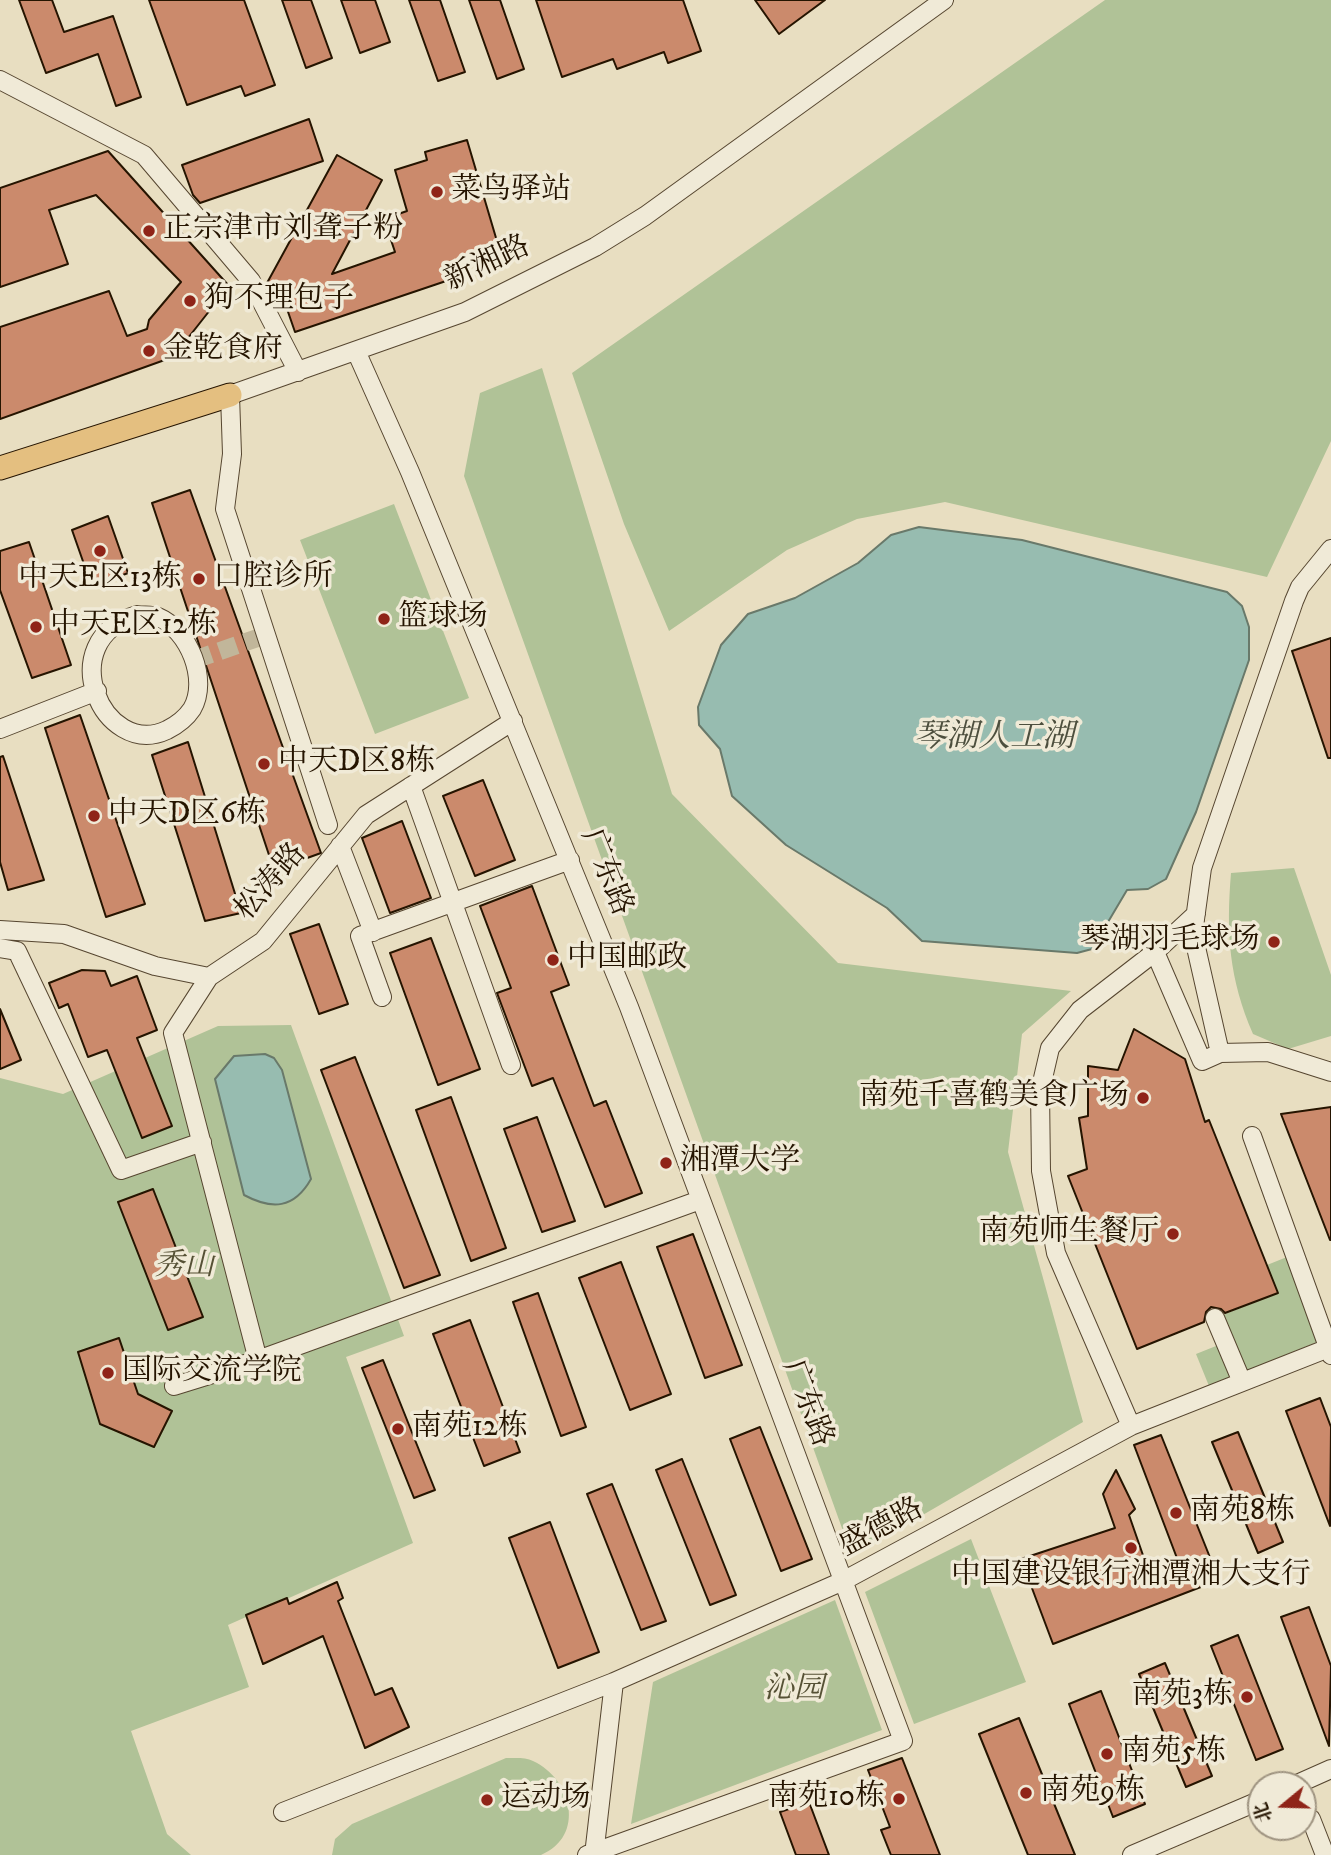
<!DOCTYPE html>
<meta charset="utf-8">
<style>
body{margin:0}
#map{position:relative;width:1331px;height:1855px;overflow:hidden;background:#e8dec1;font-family:"IM FELL DW Pica","Noto Serif SC",serif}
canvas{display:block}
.north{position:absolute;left:1247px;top:1771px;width:70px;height:70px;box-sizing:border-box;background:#f0ead7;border:2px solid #9f9481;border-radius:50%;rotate:251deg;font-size:19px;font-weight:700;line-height:28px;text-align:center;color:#251400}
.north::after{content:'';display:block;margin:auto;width:24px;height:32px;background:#8f2418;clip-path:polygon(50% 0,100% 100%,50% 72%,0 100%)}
</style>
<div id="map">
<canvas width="1331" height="1855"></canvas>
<div class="north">北</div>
</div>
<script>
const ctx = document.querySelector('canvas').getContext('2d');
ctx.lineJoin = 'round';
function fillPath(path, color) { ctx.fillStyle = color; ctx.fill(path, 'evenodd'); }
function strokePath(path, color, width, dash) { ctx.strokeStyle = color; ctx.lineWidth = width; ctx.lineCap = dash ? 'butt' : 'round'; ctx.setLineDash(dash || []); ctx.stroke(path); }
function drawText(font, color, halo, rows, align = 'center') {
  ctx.font = font + ' "IM FELL DW Pica","Noto Serif SC",serif'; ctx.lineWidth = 7; ctx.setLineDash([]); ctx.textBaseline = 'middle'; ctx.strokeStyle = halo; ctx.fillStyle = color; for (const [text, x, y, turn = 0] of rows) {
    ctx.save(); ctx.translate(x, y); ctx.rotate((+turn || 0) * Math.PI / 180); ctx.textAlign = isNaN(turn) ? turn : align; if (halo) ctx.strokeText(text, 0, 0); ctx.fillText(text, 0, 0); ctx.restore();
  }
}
fillPath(new Path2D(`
 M1105,0H1331V441L1267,577L945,502L857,519L787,550L669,631L624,524L572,373Z
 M542,368L672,794L838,963L1071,991L1022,1034L1008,1152L1083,1422L852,1556L464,476L480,393Z
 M394,504L469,698L375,734L300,540Z
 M1294,868L1331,975V1036L1288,1049L1253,1034C1229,979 1226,933 1231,873Z
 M291,1025L404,1336L346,1357L413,1543L228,1625L249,1687L131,1731L167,1834L191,1855H0V1078L63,1094L218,1026Z
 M1292,1255L1322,1340L1209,1386L1196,1354L1226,1342L1215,1318L1278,1293L1267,1265Z
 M971,1539L1026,1682L914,1724L865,1592Z
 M835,1600L882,1730L631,1824L653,1682Z
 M506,1758C515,1758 526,1757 533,1761C572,1779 586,1836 541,1855H332L335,1839L352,1824Z`), '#b0c297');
const water = new Path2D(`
 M919,527L1022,540L1227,592L1242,606L1249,627V660L1196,812L1166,879L1148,889L1127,890L1092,949L1077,953L922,941L887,908L786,845L732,796L720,749L699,725L698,707L721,645L748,614L795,598L858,563L891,535Z
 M265,1054L274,1058L282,1070L311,1179C294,1209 272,1210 244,1195L215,1079L234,1056Z`);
fillPath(water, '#97bcb0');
strokePath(water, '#69796a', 2);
const building = new Path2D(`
 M19,0H52L64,32L113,16L141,97L116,106L98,54L46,73Z
 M149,0H244L275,85L245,96L241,86L187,105Z
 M282,0H311L332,58L306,68Z
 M341,0H375L390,42L360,53Z
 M409,0H440L465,72L438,81Z
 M469,0H500L524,69L497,79Z
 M536,0H683L701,51L668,63L664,52L617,69L613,59L562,77Z
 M755,0H825L779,34Z
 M309,119L323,161L200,203L193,195L182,165Z
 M467,140L499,248L446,263L452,279L295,332L286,306L267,283L337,155L382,180L332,274L395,252L384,219L407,211L395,170L427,160L425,152Z
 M108,151L229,286L173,357L0,419V327L109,291L127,336L147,329L149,320L181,282L96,195L49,210L68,264L0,287V188Z
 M190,490L321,853L274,870L152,503Z
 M108,516L128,573L92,587L72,530Z
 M29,542L71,665L32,678L0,590V551Z
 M1331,638V758H1328L1292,651Z
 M80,715L145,904L106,917L45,728Z
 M188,742L241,913L205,921L152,755Z
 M3,756L44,880L8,890L0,862V757Z
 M483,780L515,860L475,876L443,796Z
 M402,821L431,898L390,913L362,838Z
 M532,886L569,985L551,992L594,1106L606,1101L642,1193L605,1207L553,1078L532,1086L497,993L511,988L480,906Z
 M319,924L348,1004L319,1014L290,934Z
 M431,938L480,1069L438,1085L390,953Z
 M82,970L105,971L111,986L137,976L157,1030L137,1038L172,1126L142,1138L107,1050L88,1057L68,1004L59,1008L49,983Z
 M0,1009L21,1060L0,1069Z
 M1134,1029L1185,1059L1205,1122L1209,1120L1278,1293L1225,1313L1221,1309L1211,1307L1206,1312L1204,1322L1137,1349L1068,1176L1087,1169L1079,1118L1088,1116V1066L1118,1070Z
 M355,1057L440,1275L404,1288L321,1070Z
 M451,1097L506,1248L471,1261L416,1110Z
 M1331,1107V1240H1330L1281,1114Z
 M537,1117L575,1221L542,1232L504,1129Z
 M153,1189L203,1317L168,1330L118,1202Z
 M693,1234L742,1365L705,1378L657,1247Z
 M621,1262L671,1394L630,1410L579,1278Z
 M538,1293L586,1427L561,1436L513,1302Z
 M470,1320L520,1452L484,1466L433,1334Z
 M119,1338L138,1394L172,1411L154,1447L100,1424L78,1352Z
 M383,1360L435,1490L414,1498L362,1368Z
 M1320,1398L1331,1427L1330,1526L1286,1411Z
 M760,1427L812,1559L781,1571L730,1439Z
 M1238,1432L1283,1542L1258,1553L1212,1442Z
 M1161,1435L1219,1580L1053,1644L1021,1559L1115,1528L1103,1494L1116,1470L1135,1509L1129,1515L1153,1584L1183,1574L1134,1445Z
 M682,1459L736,1595L710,1605L656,1470Z
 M612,1484L666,1621L641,1630L587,1494Z
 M550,1522L599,1652L558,1668L509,1538Z
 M337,1582L343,1598L338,1601L375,1695L392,1688L409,1727L365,1748L323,1636L263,1664L246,1615L287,1598L289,1604Z
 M1309,1607L1331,1666L1329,1746L1281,1617Z
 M1238,1635L1283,1749L1256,1760L1211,1646Z
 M1165,1663L1212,1776L1186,1787L1139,1674Z
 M1101,1691L1145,1804L1113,1817L1069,1704Z
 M1019,1718L1075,1855H1028L979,1734Z
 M902,1758L940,1855H891L881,1830L890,1827L868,1770Z
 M809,1802L829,1855H796L780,1812Z`);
fillPath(building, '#cb8a6c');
strokePath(building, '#251400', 2);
strokePath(new Path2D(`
 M194,660L266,635`), '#c1b69a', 18, [18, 9]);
const minor = new Path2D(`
 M0,80L144,155L251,281L298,372
 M356,351L410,472L629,1007L903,1741L587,1855
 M1331,549L1300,587L1294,601L1202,868L1193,934L1220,1053L1268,1052L1331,1072
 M137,615C143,616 152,615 158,617C189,630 209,680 192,709C186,718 177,725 167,730C103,760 51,640 137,615Z
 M0,729L97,691
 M411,786L511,1065
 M328,825L225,509L232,454L230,395L465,312L595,247L645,216L944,0
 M340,846L373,932
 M0,930L64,934L155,966L209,977L263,941L366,815L513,721
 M0,948L17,951L121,1170L202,1142
 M1155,952L1202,1061L1220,1053
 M209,977L173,1033L258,1360
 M382,997L360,936L570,860
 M1252,1136L1331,1355
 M1215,1318L1242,1382
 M174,1386L258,1360L700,1200
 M1131,1426L1056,1253L1041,1171L1040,1091L1050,1048L1080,1010L1155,952L1196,914
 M1295,1785L1331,1769
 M283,1812L614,1682
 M1311,1819L1325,1855
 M594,1855L614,1682L843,1581L1131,1426L1331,1347
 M1132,1855L1261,1800`);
const major = new Path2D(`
 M0,468L230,395`);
strokePath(minor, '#564630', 20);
strokePath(major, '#251400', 25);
strokePath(minor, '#f0ead7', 18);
strokePath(major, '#e4bf80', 23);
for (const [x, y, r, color] of [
 [437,192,7,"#8f2418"],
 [149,231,7,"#8f2418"],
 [190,301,7,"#8f2418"],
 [149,351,7,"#8f2418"],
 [100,551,7,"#8f2418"],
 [199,579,7,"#8f2418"],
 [384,619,7,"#8f2418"],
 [36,627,7,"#8f2418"],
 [264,764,7,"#8f2418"],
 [94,816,7,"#8f2418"],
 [1274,942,7,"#8f2418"],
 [553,960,7,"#8f2418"],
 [1143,1098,7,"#8f2418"],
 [666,1163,7,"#8f2418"],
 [1173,1234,7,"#8f2418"],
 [108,1373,7,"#8f2418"],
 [398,1429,7,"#8f2418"],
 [1176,1513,7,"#8f2418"],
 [1131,1548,7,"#8f2418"],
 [1247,1697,7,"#8f2418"],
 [1107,1754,7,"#8f2418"],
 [1026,1793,7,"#8f2418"],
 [899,1799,7,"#8f2418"],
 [487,1800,7,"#8f2418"]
]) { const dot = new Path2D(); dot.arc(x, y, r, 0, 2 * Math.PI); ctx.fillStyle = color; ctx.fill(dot); strokePath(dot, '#f0ead7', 2.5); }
drawText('30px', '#251400', '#f0ead7', [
 ["菜鸟驿站",451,192],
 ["正宗津市刘聋子粉",163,231],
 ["狗不理包子",204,301],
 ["金乾食府",163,351],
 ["口腔诊所",213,579],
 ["中天E区13栋",100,580,"center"],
 ["篮球场",398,619],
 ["中天E区12栋",50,627],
 ["中天D区8栋",278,764],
 ["中天D区6栋",108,816],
 ["琴湖羽毛球场",1260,942,"right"],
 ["中国邮政",567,960],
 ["南苑千喜鹤美食广场",1129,1098,"right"],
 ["湘潭大学",680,1163],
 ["南苑师生餐厅",1159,1234,"right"],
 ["国际交流学院",122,1373],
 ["南苑12栋",412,1429],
 ["南苑8栋",1190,1513],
 ["中国建设银行湘潭湘大支行",1131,1577,"center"],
 ["南苑3栋",1233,1697,"right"],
 ["南苑5栋",1121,1754],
 ["南苑9栋",1040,1793],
 ["南苑10栋",885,1799,"right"],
 ["运动场",501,1800]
], 'left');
drawText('30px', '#251400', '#f0ead7', [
 ["新湘路",488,265,-25],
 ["广东路",605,873,68],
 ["松涛路",272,883,-49],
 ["广东路",806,1404,69],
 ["盛德路",882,1529,-28]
]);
drawText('italic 30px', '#565135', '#f0ead7', [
 ["秀山",184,1268],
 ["沁园",794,1691]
]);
drawText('italic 32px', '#4d4f3e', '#f0ead7', [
 ["琴湖人工湖",994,739]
]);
</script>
